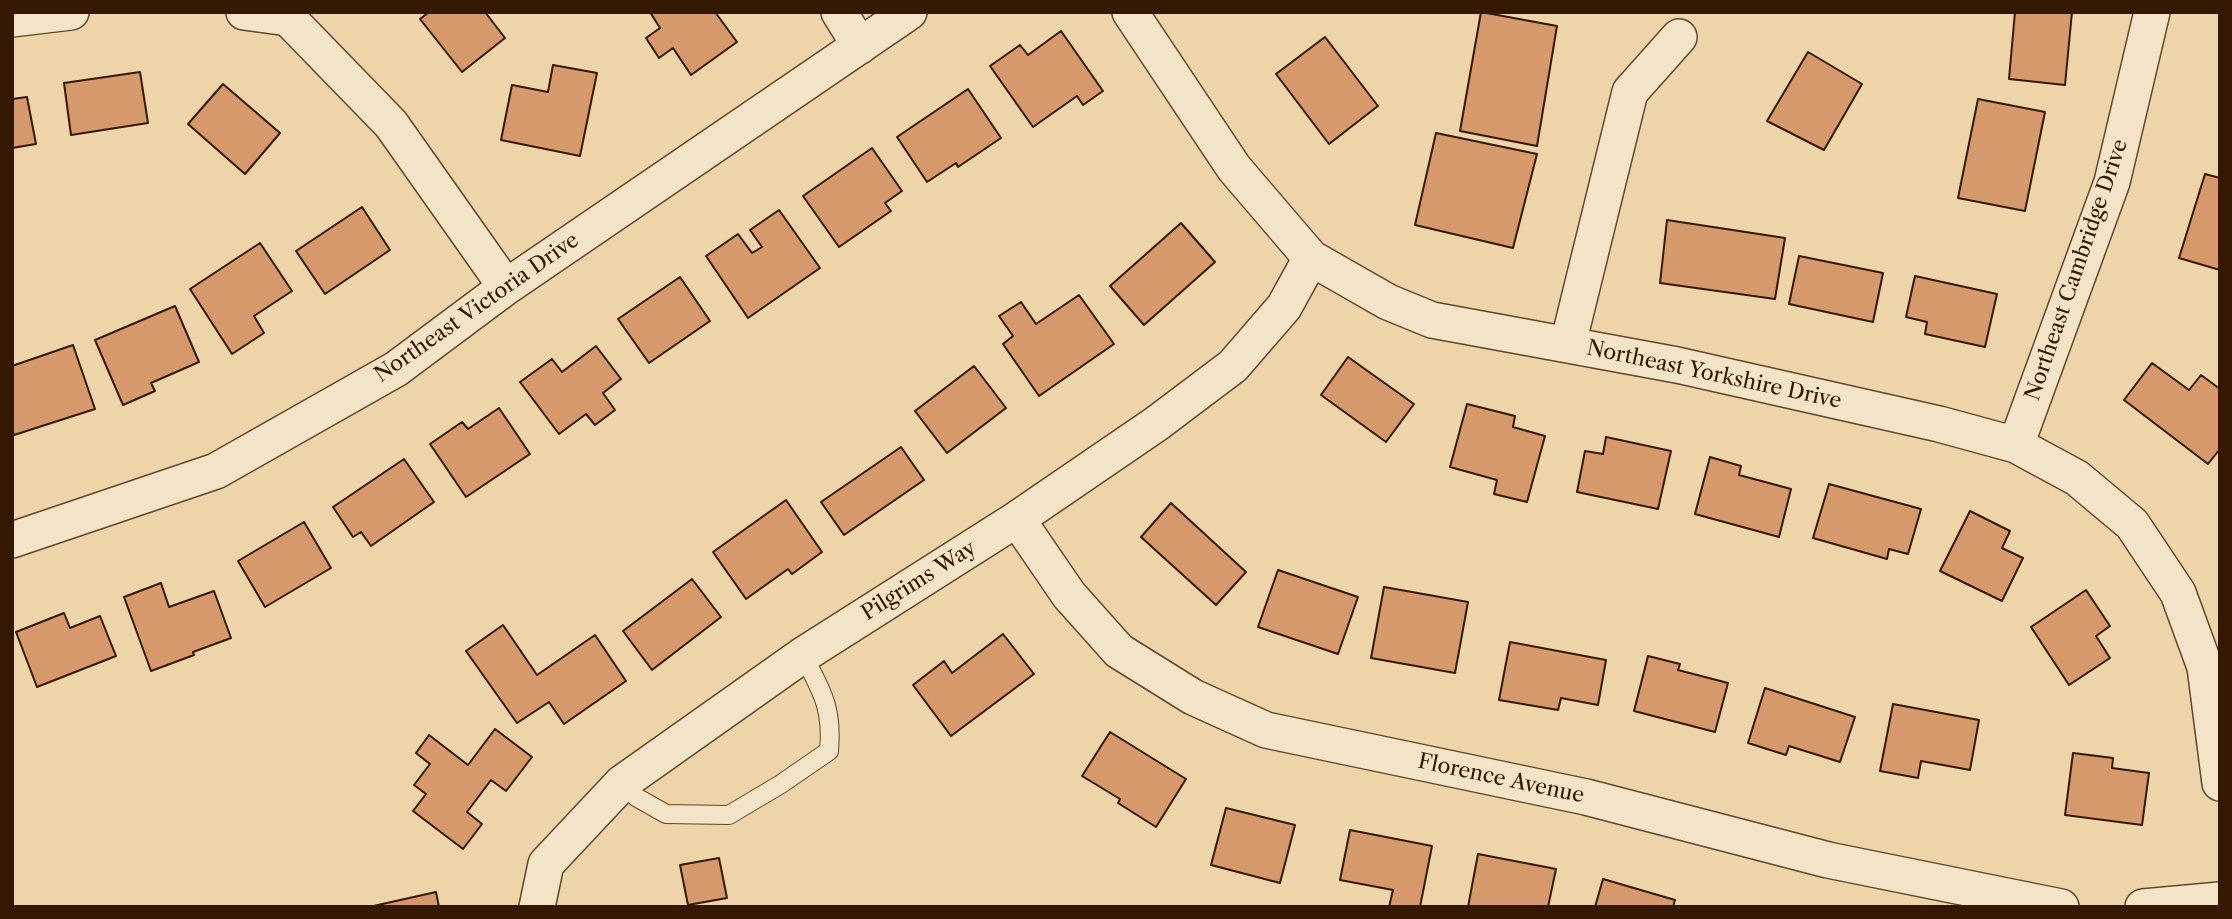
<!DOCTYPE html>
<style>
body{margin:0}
#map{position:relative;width:2232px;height:919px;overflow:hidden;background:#edd5a9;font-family:"Libre Caslon Text",serif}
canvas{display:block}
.frame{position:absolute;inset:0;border:14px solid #341801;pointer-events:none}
</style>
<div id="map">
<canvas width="2232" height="919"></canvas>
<div class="frame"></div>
</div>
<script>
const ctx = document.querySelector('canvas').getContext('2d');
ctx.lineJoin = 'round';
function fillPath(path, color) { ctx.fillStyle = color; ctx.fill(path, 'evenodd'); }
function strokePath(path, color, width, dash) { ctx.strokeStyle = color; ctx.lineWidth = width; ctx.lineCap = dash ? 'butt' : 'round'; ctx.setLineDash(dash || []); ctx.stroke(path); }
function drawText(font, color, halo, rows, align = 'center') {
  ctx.font = font + ' "Libre Caslon Text",serif'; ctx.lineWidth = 5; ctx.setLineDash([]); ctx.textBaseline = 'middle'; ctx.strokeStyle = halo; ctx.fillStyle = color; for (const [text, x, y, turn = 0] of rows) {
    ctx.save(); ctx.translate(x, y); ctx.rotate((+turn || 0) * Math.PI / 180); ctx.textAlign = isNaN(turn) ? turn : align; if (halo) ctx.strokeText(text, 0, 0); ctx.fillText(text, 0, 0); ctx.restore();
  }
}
const building = new Path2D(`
 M429,12H485L505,38L462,72L420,19Z
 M715,12L737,42L691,75L673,48L659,58L646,38L660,28L650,12Z
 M1481,12L1557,26L1537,146L1460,131Z
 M2015,12H2072L2065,85L2009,79Z
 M1061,31L1103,91L1083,105L1077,96L1033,127L990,66L1020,45L1028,55Z
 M1325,37L1378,106L1329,144L1276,74Z
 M1808,52L1862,84L1824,150L1767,121Z
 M553,65L597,73L580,156L501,140L512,85L548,92Z
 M140,72L148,123L71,135L64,83Z
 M223,84L280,133L245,174L188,124Z
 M968,89L1001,138L958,167L956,163L927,182L897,137Z
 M27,97L36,144L12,148V99Z
 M1978,99L2045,112L2025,211L1958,198Z
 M1436,133L1537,154L1513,248L1415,225Z
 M872,148L902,191L885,203L891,211L839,247L803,196Z
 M2205,174L2220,178V270L2179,258Z
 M362,207L390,250L325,294L296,251Z
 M779,210L820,268L748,318L706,256L738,234L752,253L762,247L750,230Z
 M1667,220L1785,238L1775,299L1660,283Z
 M1181,223L1215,262L1144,325L1110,286Z
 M260,243L292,291L254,316L264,333L232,354L190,289Z
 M1799,256L1883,273L1873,322L1789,304Z
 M1915,276L1997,294L1985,347L1925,334L1927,322L1906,317Z
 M680,277L710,321L649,363L618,319Z
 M1079,295L1114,344L1039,396L1003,344L1013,336L999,316L1021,302L1036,324Z
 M175,306L199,362L151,383L155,391L123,405L95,340Z
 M73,345L95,409L14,435L12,429V366Z
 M596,346L621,379L603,393L615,410L595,425L586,414L559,434L520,382L552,359L562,372Z
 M1348,357L1414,404L1386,442L1321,395Z
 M2152,363L2189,390L2201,375L2220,389V449L2208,464L2124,400Z
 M974,366L1006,408L947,453L915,411Z
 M1467,404L1515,416L1513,427L1545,436L1527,502L1494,494L1497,480L1450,467Z
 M499,408L530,454L466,497L430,444L462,422L468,429Z
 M1606,437L1671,451L1658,509L1577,492L1585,451L1603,454Z
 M901,447L924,480L844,535L821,502Z
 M1710,457L1741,466L1739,475L1791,489L1779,537L1695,514Z
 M404,459L434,502L371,546L361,532L353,537L333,507Z
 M1829,484L1921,509L1908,554L1889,549L1887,559L1813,538Z
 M786,500L822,552L792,574L788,569L746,599L713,552Z
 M1171,503L1246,572L1216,605L1141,537Z
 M1970,511L2010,531L2002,548L2023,558L2002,601L1940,571Z
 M304,522L331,568L265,607L238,561Z
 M1278,570L1358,597L1338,654L1258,627Z
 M692,579L721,617L652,670L623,631Z
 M161,583L169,607L214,591L231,638L193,652L194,655L151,671L124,597Z
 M1384,587L1468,602L1455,673L1371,658Z
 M2086,590L2110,626L2096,636L2110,658L2069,685L2031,627Z
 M64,613L70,628L100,616L116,656L37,687L16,632Z
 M503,625L537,675L595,635L626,681L564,724L549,702L517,723L466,651Z
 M1003,634L1034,674L951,736L913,685L944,661L952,673Z
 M1510,642L1606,660L1598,705L1561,698L1558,710L1499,700Z
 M1648,656L1680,664L1678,670L1728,683L1715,732L1634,711Z
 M1765,688L1855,717L1840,762L1789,746L1786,755L1748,743Z
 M1893,704L1979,720L1970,770L1921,761L1918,778L1880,771Z
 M495,729L532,757L506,791L491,780L467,812L482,824L463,849L413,811L426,794L414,785L430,764L416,753L429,735L468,765Z
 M1110,732L1186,779L1156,827L1118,803L1120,799L1082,776Z
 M2073,753L2113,758L2112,768L2149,773L2142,825L2065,815Z
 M1226,808L1295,825L1280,883L1211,865Z
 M1350,830L1432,846L1420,907H1389L1393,890L1340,880Z
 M1478,854L1556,869L1548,907H1468Z
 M719,858L727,898L688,905L680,865Z
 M1603,879L1675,900L1673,907H1595Z
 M436,892L439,907H369Z`);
fillPath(building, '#d6996c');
strokePath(building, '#341801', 2);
const lane = new Path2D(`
 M622,783L636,797L666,814L729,815L781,784L829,751C833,708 822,692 803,655`);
const street = new Path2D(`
 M244,12L288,18L391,124L506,287
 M839,12L860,46
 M1130,12L1234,168L1311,258L1388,302L1432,320L1677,365L1939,424L2016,445L2077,478L2132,524L2178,593L2205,667L2220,783
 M12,19L71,12
 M1568,344L1630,92L1679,37
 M2016,445L2112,182L2152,12
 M1017,519L1069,595L1119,651L1193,697L1266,730L1586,797L1828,860L2061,907
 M12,540L216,471L396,369L506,287L909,12
 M537,907L546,864L622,783L803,655L1017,519L1156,424L1233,366L1284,307L1311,258
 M2143,907L2220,900`);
strokePath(lane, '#62472b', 20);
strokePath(street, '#62472b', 38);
strokePath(lane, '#f3e4c7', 18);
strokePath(street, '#f3e4c7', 35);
drawText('21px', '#341801', '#f3e4c7', [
 ["Northeast Cambridge Drive",2077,270,-71],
 ["Northeast Victoria Drive",477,308,-35],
 ["Northeast Yorkshire Drive",1714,375,12],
 ["Pilgrims Way",919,581,-32],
 ["Florence Avenue",1501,779,12]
]);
</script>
